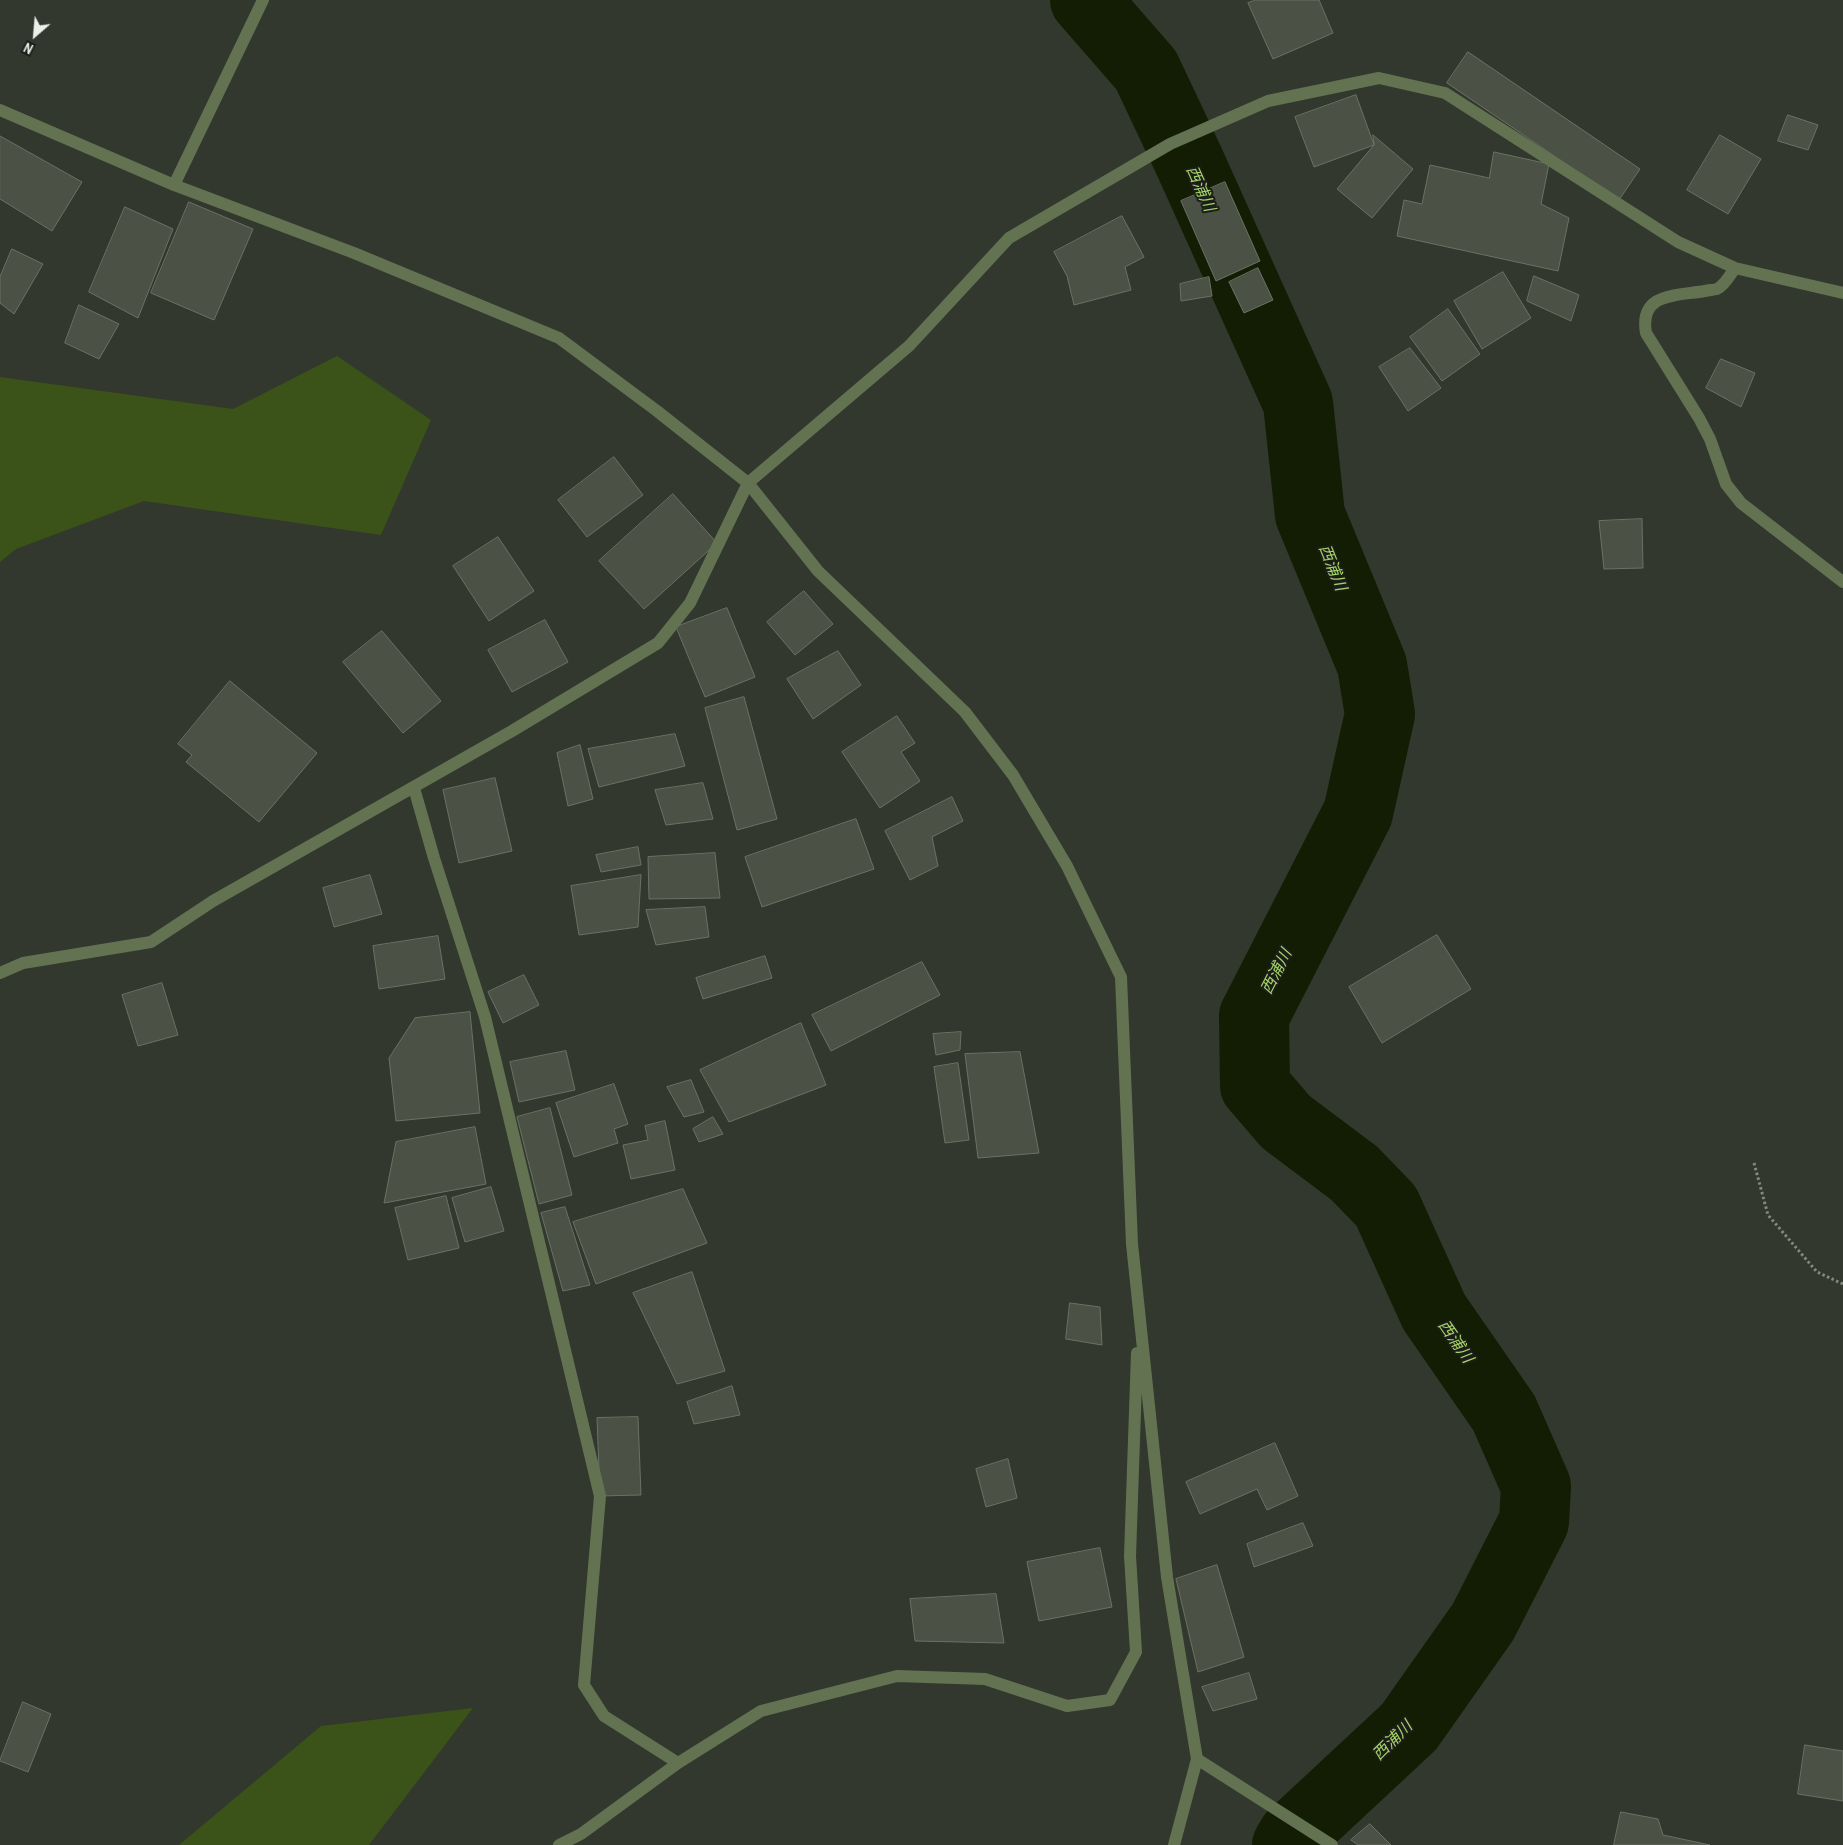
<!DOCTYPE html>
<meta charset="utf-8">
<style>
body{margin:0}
#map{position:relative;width:1843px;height:1845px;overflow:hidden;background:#32382d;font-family:"Archivo Narrow",sans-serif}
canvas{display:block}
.north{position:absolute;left:10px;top:10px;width:50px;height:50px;-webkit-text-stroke:4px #1c1e19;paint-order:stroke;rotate:207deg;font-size:14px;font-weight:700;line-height:20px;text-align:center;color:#edf0e9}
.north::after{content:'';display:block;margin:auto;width:18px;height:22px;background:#edf0e9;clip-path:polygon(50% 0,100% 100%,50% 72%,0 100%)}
</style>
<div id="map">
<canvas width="1843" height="1845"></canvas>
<div class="north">N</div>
</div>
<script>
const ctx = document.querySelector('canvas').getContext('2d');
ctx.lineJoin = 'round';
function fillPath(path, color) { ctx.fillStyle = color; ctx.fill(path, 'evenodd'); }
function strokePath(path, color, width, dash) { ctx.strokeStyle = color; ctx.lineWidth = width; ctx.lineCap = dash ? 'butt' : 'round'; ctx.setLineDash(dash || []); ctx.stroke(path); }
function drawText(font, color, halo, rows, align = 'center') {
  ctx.font = font + ' "Archivo Narrow","Noto Sans JP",sans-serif'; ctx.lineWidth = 4; ctx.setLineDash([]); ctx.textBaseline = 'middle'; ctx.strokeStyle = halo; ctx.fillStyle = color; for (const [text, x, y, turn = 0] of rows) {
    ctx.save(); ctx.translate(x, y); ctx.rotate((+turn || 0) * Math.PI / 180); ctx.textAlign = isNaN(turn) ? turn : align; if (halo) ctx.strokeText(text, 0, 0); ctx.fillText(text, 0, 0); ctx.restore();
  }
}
fillPath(new Path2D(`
 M337,356L431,420L381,535L144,501L16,549L0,562V377L233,409Z
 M473,1708L369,1845H179L321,1726Z`), '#3b5318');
strokePath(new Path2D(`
 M1085,0L1146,70L1189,161L1298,403L1310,515L1372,665L1380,714L1358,813L1254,1016L1255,1086L1286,1122L1354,1173L1386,1206L1434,1312L1504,1413L1536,1486L1534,1522L1483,1622L1409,1727L1293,1835L1287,1845`), '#131d04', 70);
const building = new Path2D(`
 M1256,0H1319L1333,33L1273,59L1248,3Z
 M1468,52L1640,169L1619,200L1447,83Z
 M1356,95L1374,145L1314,167L1295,117Z
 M1788,115L1818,125L1808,150L1778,141Z
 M1373,135L1413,169L1372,218L1337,189L1374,145Z
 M1720,135L1761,159L1728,214L1687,190Z
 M0,136L82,182L52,231L0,199Z
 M1494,152L1549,164L1541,204L1569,218L1558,271L1397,236L1404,200L1422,204L1430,165L1489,178Z
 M1225,182L1260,261L1216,281L1181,201Z
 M189,202L253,229L214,320L151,293Z
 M125,207L173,229L138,318L89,292Z
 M1122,216L1144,257L1125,267L1131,290L1074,305L1067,276L1054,252Z
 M12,249L43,264L14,314L0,303V277Z
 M1258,268L1273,300L1244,313L1229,282Z
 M1503,272L1531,318L1482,349L1454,301Z
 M1534,276L1579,295L1571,321L1527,301Z
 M1209,277L1212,296L1181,301L1180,284Z
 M79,305L119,324L99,359L65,343Z
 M1448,309L1480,354L1442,381L1410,337Z
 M1410,348L1441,388L1408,411L1379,367Z
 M1721,359L1755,373L1741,407L1706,388Z
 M614,457L643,495L587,537L558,500Z
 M673,494L717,543L644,609L599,561Z
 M1642,519L1643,568L1604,569L1599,521Z
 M498,537L534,591L489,621L453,566Z
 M804,591L833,624L795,655L767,622Z
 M727,608L755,677L705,697L676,627Z
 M545,620L568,662L512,692L488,650Z
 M382,631L441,701L403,733L343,662Z
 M838,651L861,685L813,719L787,679Z
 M230,681L317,753L259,822L186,762L192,755L178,744Z
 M744,697L777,819L737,830L705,708Z
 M897,716L915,743L901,752L920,781L880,808L842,752Z
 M675,734L685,766L599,787L588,749Z
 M580,745L593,799L568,806L557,753Z
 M495,778L512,851L459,863L443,790Z
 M703,783L713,819L666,825L655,790Z
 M952,797L963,821L932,837L938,866L910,880L885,831Z
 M856,819L874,869L762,907L745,857Z
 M638,847L641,865L601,872L596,855Z
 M715,853L720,898L649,899L648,857Z
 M370,875L382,914L334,927L323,888Z
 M641,875L638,927L579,935L571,886Z
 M705,907L709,937L656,945L646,910Z
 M1437,935L1471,989L1382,1043L1349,987Z
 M438,936L445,979L379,989L373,946Z
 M765,956L772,978L703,999L696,978Z
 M922,962L940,995L831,1051L812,1015Z
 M524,975L539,1005L503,1023L488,992Z
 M162,983L178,1035L138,1046L122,995Z
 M470,1012L480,1113L396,1121L389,1058L415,1018Z
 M801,1023L826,1085L729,1122L700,1070Z
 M961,1032L960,1050L936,1055L933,1034Z
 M566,1051L575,1090L519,1102L510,1062Z
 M1020,1052L1039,1153L978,1158L965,1054Z
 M958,1063L969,1140L945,1143L934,1067Z
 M691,1080L704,1112L684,1117L667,1087Z
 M614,1084L628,1124L614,1129L618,1143L574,1157L556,1103Z
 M550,1108L572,1195L539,1204L517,1117Z
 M713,1117L723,1134L699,1142L693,1129Z
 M665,1121L675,1170L631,1179L623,1145L648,1140L645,1126Z
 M475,1127L486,1184L384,1203L396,1142Z
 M491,1187L504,1231L465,1242L452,1198Z
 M683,1189L707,1243L596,1284L573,1222Z
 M446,1196L459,1248L408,1260L395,1208Z
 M565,1207L590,1285L563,1291L541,1213Z
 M692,1272L725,1371L677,1384L633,1293Z
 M1070,1303L1100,1307L1102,1345L1066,1339Z
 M732,1386L740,1415L694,1424L687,1402Z
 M638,1417L641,1495L600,1496L597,1418Z
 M1275,1443L1298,1496L1267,1510L1257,1489L1200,1514L1186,1482Z
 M1008,1459L1017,1498L986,1507L976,1469Z
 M1303,1523L1313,1546L1254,1567L1247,1544Z
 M1100,1548L1112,1607L1039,1621L1027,1562Z
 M1217,1565L1244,1657L1198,1672L1176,1579Z
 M996,1594L1004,1643L915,1641L910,1599Z
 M1249,1673L1257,1699L1213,1711L1202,1687Z
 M23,1702L51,1714L28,1772L0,1761Z
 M1805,1745L1843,1751V1801L1798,1794Z
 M1621,1812L1658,1819L1663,1835L1710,1845H1614Z
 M1370,1824L1391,1845H1358L1351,1840Z`);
fillPath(building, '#4b5145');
strokePath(building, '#6b7165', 1);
strokePath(new Path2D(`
 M1754,1163L1768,1215L1817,1272L1843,1284`), '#84897f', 3, [2.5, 2.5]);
strokePath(new Path2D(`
 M0,110L174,185L354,253L559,338L657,411L748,483L818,571L965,712L1013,775L1067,866L1121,977L1132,1244L1167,1577L1197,1759L1174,1845
 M174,185L263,0
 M1735,268C1730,275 1725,285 1717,289C1713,290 1708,290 1705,291C1675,296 1639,293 1646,333L1699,418L1710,439L1726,484L1741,503L1843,582
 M414,788L434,858L485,1017L600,1496L584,1685L604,1716L678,1763
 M0,973L23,963L151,942L213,901L512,731L658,643L690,603L748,483L909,346L1009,238L1170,144L1268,101L1379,78L1445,93L1678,242L1735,268L1843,293
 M1197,1759L1332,1845
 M559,1845L581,1834L678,1763L761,1711L897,1676L985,1679L1067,1706L1110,1700L1136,1652L1130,1556L1137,1353`), '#637352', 12);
drawText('italic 16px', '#a4d366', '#1c1e19', [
 ["西浦川",1200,189,66],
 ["西浦川",1332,568,68],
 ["西浦川",1277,972,-63],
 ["西浦川",1455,1342,55],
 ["西浦川",1393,1741,-45]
]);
</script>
